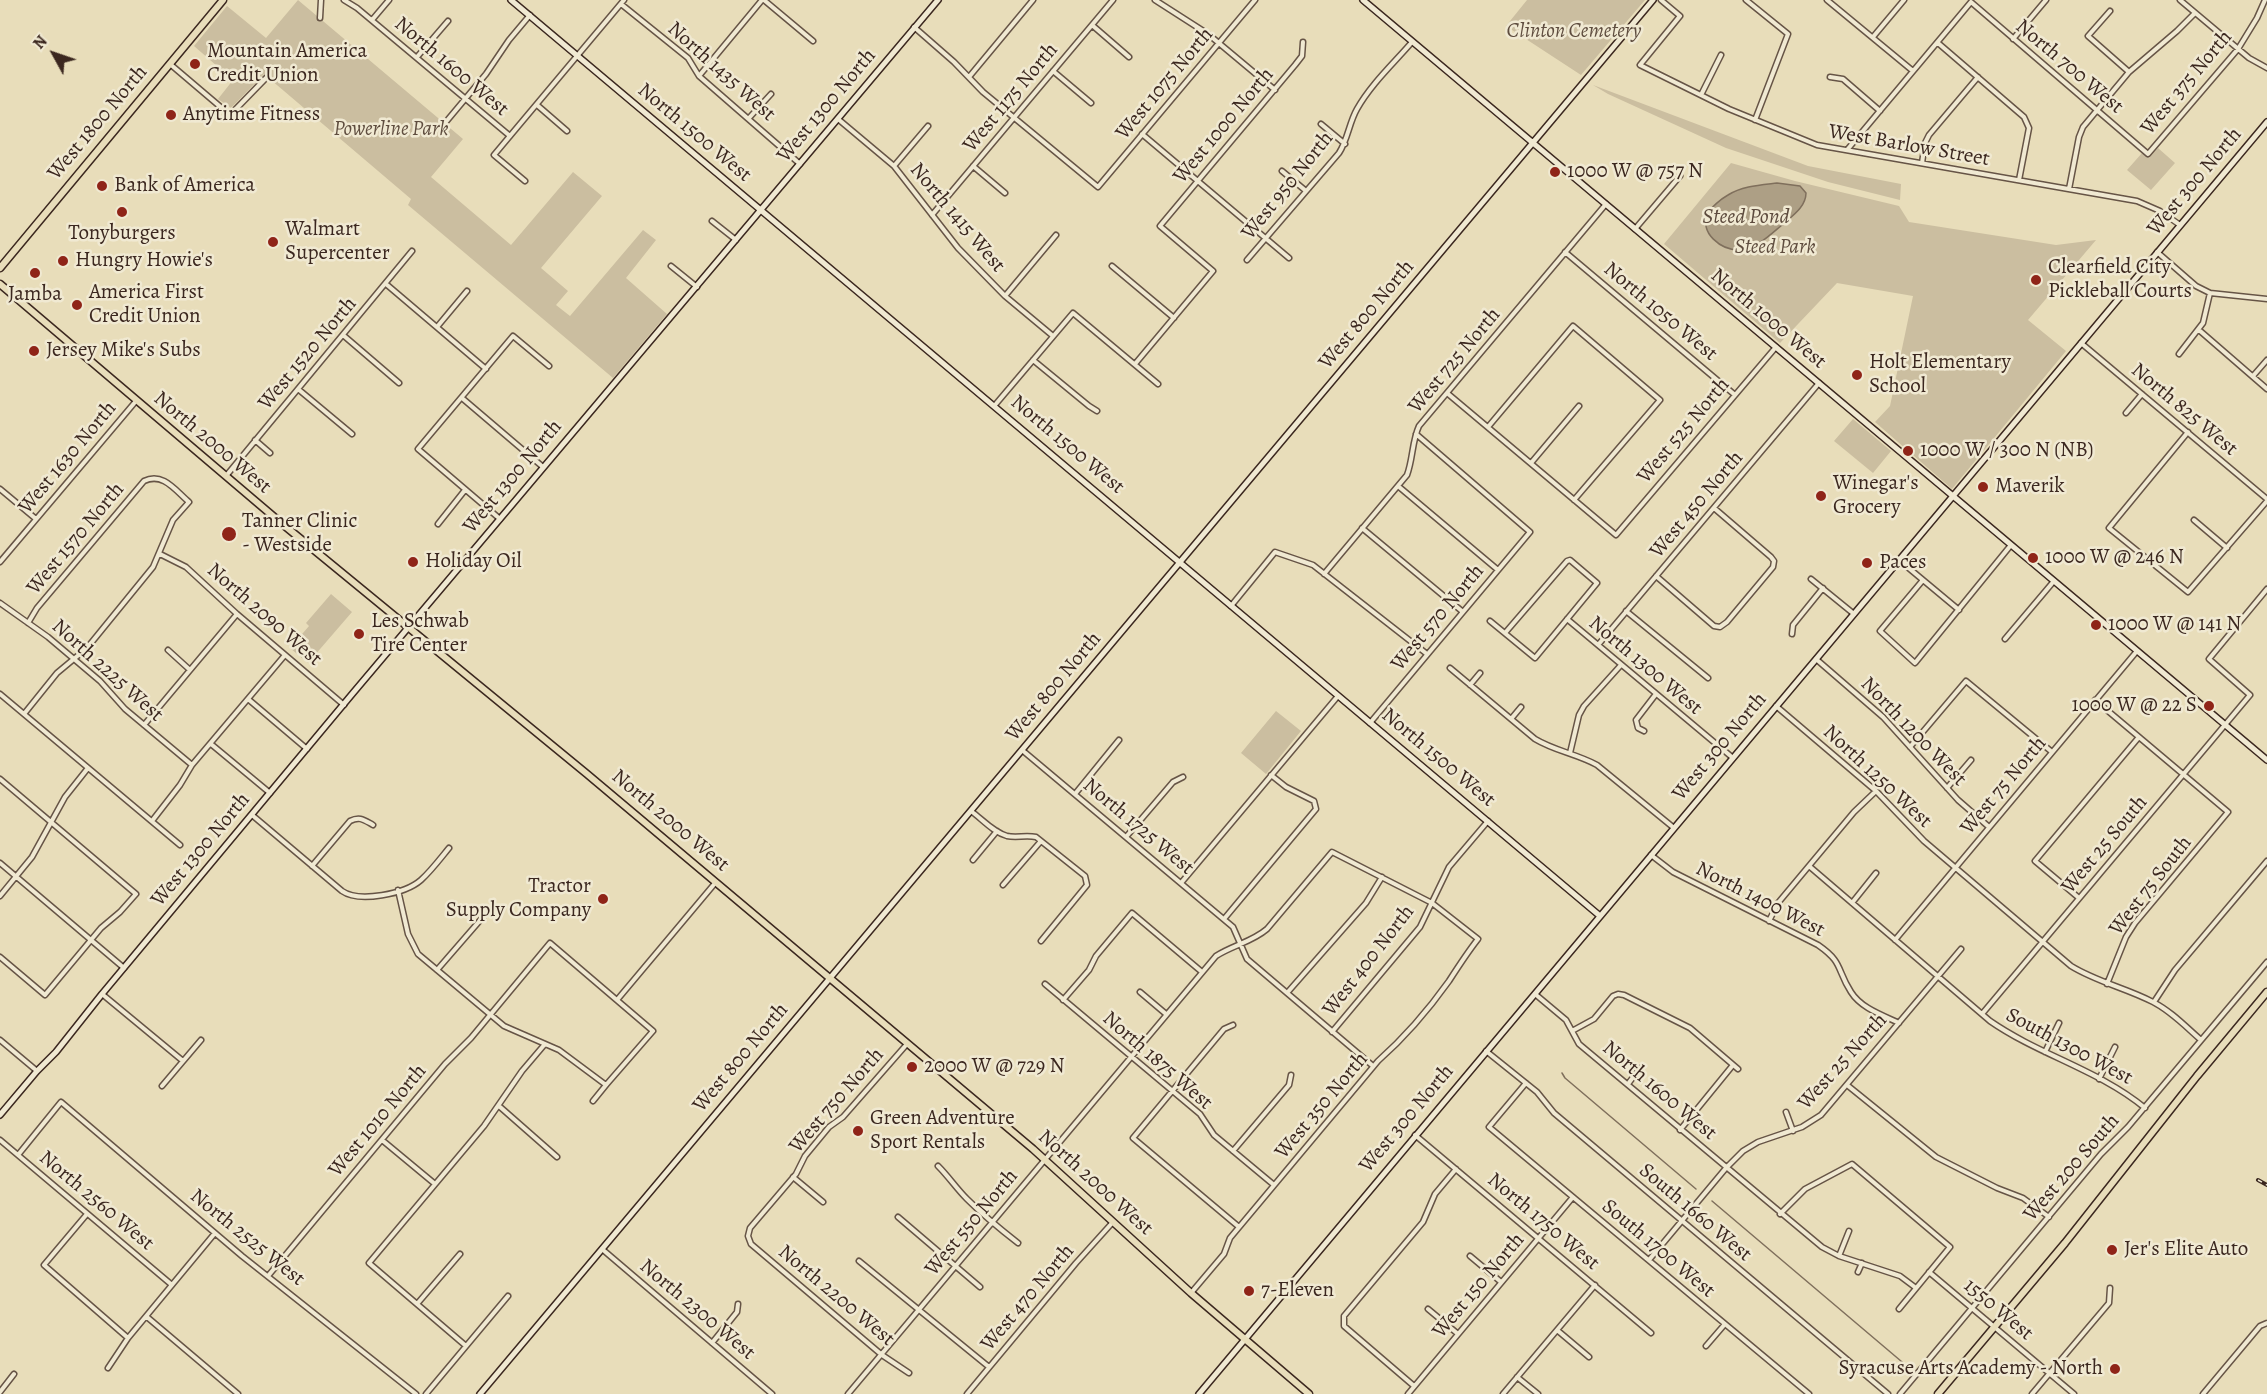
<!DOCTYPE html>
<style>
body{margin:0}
#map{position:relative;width:2267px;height:1394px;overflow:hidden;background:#e8ddba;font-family:Alegreya,serif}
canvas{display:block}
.north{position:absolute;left:24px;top:24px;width:60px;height:60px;-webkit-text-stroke:4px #f0e9d2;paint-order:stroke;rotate:310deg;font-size:16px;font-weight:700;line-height:24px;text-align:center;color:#3b271f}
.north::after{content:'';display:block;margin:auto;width:21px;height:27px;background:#3b271f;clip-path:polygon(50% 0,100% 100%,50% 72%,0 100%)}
</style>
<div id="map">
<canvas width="2267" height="1394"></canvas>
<div class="north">N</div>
</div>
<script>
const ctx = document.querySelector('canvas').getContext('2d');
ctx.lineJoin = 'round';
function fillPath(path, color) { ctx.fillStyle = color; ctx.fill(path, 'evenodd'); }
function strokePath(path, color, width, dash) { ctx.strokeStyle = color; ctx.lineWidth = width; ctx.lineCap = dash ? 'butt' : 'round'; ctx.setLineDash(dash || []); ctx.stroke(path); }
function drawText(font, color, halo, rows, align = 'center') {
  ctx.font = font + ' Alegreya,serif'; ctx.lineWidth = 5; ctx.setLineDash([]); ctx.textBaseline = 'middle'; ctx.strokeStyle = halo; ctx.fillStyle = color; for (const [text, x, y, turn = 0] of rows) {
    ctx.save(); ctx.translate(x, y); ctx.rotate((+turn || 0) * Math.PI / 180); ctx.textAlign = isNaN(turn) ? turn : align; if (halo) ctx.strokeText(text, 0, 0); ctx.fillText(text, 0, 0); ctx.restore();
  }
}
fillPath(new Path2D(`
 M298,0L463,139L431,177L511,245L573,172L602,196L541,268L568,291L556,305L570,316L643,230L656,240L626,278L667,314L613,378L408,205L411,199L264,74L231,108L218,99L233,80L194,46L227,6L266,38Z
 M1527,0H1645L1581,75L1506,26Z
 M1593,85L1808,166L1901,184L1900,200L1828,182L1726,148L1608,94Z
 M2158,148L2175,163L2151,190L2127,170L2142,153L2149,158Z
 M1731,163L1795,181L1899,206L1909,222L2056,245L2096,240L2028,320L2066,351L1952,489L1875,422L1890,406L1913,296L1837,283L1780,343L1664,244Z
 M1853,419L1891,451L1873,473L1834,441Z
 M331,594L352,612L308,663L290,648L309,626L306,623Z
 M1276,711L1301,731L1266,774L1241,753Z`), '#cbbea0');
const water = new Path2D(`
 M1777,183L1800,186L1806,193C1806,207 1792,216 1782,225C1770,235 1755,250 1739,250C1721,250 1699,233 1708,214C1711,207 1721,199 1728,195C1742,186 1760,185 1777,183Z`);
fillPath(water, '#ad9f85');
strokePath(water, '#7f6f5c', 1.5);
strokePath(new Path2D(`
 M1562,1073L1565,1078L1696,1189
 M1712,1201L1908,1367`), '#7f6f5c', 1.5);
const street = new Path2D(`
 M344,0L357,8L510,136
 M764,0L813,41
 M1155,0L1208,34L1275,90
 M1661,0L1680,16L1640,65L1729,109L1817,145L2137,201L2160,211L2180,225
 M1746,0L1788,34L1755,120
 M1827,0L1913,71
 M2180,0L2249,58L2267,68
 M621,4L688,58L699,76L800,164
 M2110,11L2088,36L2129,72
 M320,18L321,0
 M372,20L389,0
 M1092,25L1129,57
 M914,27L954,62L983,92L1098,187L1255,0
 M1873,37L1904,0
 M2013,39L2046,0
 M1938,43L2024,117L2029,128L2019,180
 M417,57L448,21
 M170,64L230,115L266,78
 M1053,71L1091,103
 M699,76L762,0
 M969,77L1033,0
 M1830,77L1843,79L1880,111
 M1701,95L1721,55
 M537,105L567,131
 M749,118L771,94
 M838,119L894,166L958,248L1005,296L1053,336
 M445,123L486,74L509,40L530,15
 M1321,124L1345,144
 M1142,134L1289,258
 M1847,150L1971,2L2148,154L2238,49L2257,18L2265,0
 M1922,163L1925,143L1929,135L1978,77
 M894,166L928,126
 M973,166L1005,193
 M1282,171L1306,191
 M525,181L494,155L624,0
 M2069,189L2079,137L2083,127L2129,72L2177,31L2195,13
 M932,215L1113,0
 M712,221L736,240
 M1635,229L1680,176
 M1565,252L1735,395
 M2157,252L2196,286L2210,293L2267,299
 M1247,260L1339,153C1348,139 1349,123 1357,109C1371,84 1394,63 1412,42
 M671,266L697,287
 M1112,266L1174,318
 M386,284L486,369
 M1005,296L1056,235
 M437,327L467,291
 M2199,330L2267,389
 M343,335L399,383
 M2081,343L2267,499
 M2179,354L2203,323L2210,293
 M1033,360L1089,406L1097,411
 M1135,364L1213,271L1160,226L1295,65L1302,56L1303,42
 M2253,376L2267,360
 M298,389L352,434
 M1447,393L1616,535L1776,347
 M462,398L543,467
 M995,405L1073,313L1158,384
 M2126,413L2142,394
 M1488,427L1573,326L1660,400L1574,500
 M2188,432L2109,528L2188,592L2267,501
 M255,440L270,453
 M1531,463L1579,406
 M226,476L412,251
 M1398,486L1498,570
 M0,489L36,519
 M500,519L418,449L513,336L549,366
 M2194,520L2227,548
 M438,524L465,490
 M1362,528L1463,612
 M160,554L186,567L237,614L344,705
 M1899,560L1959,610
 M0,562L136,401
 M1324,574L1407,475C1413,459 1412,441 1419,426L1606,204
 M1656,576L1714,626L1720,627L1727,622L1773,567L1774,561L1771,557L1714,508
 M1811,579L1854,614
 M1923,580L1880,631L1915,663L2011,545
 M0,603L48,637L100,681L125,709L192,765
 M1231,606L1275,552L1313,565L1427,654
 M1626,611L1708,678
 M1567,619L1733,758
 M1490,621L1535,658L1597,583L1570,560L1567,561L1505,633
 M1792,634L1793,625L1823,588
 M2005,639L2054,581
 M1598,645L1819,383
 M168,650L190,670
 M1816,659L1883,717L1958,800L1989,827
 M1450,668L1535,739C1555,751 1577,754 1597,765L1674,828
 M1470,685L1480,673
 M0,694L180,845
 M248,699L307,749
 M2095,700L2228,812L2135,923L2126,937L2107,984
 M1776,706L1876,791L1924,841L2071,966C2097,982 2126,988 2153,1002C2171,1011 2186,1027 2201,1040
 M24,714L57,673L87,648L153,567L173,520L189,502C175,490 163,472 144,481L37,608L28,623
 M1511,719L1521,707
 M1370,723L1530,532L1416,434
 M144,725L237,614
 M1644,731L1638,728L1636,720L1656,694
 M211,744L270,793
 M1910,747L1966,681L2052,752
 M1022,750L1233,927L1247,959L1373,1066
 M1570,753L1579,715L1584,706L1621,665
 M0,779L136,894L120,912L101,928L45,995L0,957
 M1947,788L1971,760
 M1075,794L1119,740
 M971,811C982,819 993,832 1007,836C1016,838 1026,835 1036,837L1085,876L1087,885L1041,941
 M252,815L342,891C359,903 405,894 421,880C431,871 440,859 449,848
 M152,821L180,785L192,765L285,655
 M1126,837L1173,782L1183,777
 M1651,855L1673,872L1818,945C1844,963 1836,969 1851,992C1861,1008 1882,1015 1899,1023
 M973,860L997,831
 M0,863L124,968
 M312,866L350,821C360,816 364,820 373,825
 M1809,866L1990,1021C2039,1055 2099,1070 2145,1108
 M1181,883L1338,696
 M1003,885L1041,841
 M398,890L408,934L418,954L504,1026L559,1050L606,1085L593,1101
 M0,896L32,857L65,797L88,768
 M2079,898L2035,861L2139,737
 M1852,903L1876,873
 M1224,919L1316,809L1314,801L1286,787L1271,775
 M1769,921L1778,903L1854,812L1876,791
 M1895,940L2137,651
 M437,970L483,917
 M1045,984L1200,1114L1214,1135L1274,1185
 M1140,992L1166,1014
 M1287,993L1366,903L1382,877
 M102,994L183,1061
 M1535,994L1566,1020L1579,1044L1822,1247L1839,1256L1900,1276L1916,1288
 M617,1000L716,882
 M1063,1000L1089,970L1096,956L1132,913L1202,972
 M2154,1002L2175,970L2267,861
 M1982,1014L2250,695L2209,659L2267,589
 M1233,1025L1224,1029L1133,1138L1239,1227
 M1572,1031L1594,1019L1613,996L1618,994L1624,995L1690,1028L1738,1069
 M1332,1032L1420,927L1449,867L1488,821
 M0,1040L37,1071
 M907,1044L843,1117L829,1127L805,1156L796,1174L750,1228L748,1236L751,1244L882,1355L909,1373
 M1486,1051L1537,1092L1554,1113L1888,1394
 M2045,1052L2059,1023
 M2099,1079L2115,1047
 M1526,1083L1489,1127L1809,1394
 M1628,1084L1640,1068
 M1847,1085L1936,1157L1997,1188L2023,1198L2049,1217
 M162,1086L201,1040
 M499,1106L557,1157
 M1786,1112L1793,1131
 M1680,1130L1733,1065
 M1415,1135L1651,1333
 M0,1140L172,1285
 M382,1140L435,1184
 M1233,1151L1289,1085L1291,1075
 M18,1155L61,1102L242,1256L416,1394
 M938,1166C949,1177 956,1188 967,1199C983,1215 1000,1229 1018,1243
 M793,1177L823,1202
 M87,1214L44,1265L128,1338
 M1780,1214L1805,1189L1852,1164L1950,1247L1899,1309
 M898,1217L980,1287
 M602,1249L772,1394
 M1470,1256L1501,1282
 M1839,1256L1849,1231
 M1649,1260L1726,1168L1743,1151L1758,1142L1802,1127L1821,1115L1961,949
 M859,1261L989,1367
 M1858,1272L1862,1263
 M1929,1272L2074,1394
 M268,1276L445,1064L471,1038L550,943L653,1031L606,1085
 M417,1304L460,1254
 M1428,1309L1458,1334
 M147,1317L238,1394
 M1557,1330L1589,1357
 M712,1343L737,1312L738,1304
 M466,1346L369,1263L484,1126L522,1071L545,1044
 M1706,1346L1725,1324
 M108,1368L128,1338L215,1233
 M1517,1377L1538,1394
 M1414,1386L1344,1326V1316L1423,1222L1435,1194L1456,1169
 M0,1392L14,1374
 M426,1394L508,1296
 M848,1394L1216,956C1233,945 1252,942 1267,929L1332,852L1432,903L1478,939C1467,953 1458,967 1449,981C1429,1009 1404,1038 1378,1061L1230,1238L1224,1254L1191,1293
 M967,1394L1076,1263L1113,1222
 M1408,1394L1573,1197
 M1503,1394L1595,1285
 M1900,1394L2101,1154L2128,1127L2267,962
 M2032,1394L2109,1303L2110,1288
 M2203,1394L2260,1326L2267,1323`);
const secondary = new Path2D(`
 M511,0L1600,916
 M1363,0L2267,760
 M0,1115L37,1071L56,1052L102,994L353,693L938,0
 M480,1394L1653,0
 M1199,1394L2267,122`);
const primary = new Path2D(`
 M0,268L223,0
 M0,284L280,522L587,774L1033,1149L1191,1293L1309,1394
 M1938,1394L2065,1243L2197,1076L2267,992`);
strokePath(street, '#665446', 7);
strokePath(secondary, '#3b271f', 8);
strokePath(primary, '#3b271f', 9);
strokePath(street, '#f0e9d2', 4);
strokePath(secondary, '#f0e9d2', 5);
strokePath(primary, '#e8ddba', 6);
const rail = new Path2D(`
 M2258,1180L2267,1185`);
strokePath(rail, '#3b271f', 4);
strokePath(rail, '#f0e9d2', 1.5, [4.5]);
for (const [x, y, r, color] of [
 [195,64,6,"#8f2418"],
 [171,115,6,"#8f2418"],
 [1555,172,6,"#8f2418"],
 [102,186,6,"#8f2418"],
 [122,212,6,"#8f2418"],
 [273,242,6,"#8f2418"],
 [63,261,6,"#8f2418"],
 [35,273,6,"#8f2418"],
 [2036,280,6,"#8f2418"],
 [77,305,6,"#8f2418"],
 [34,351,6,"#8f2418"],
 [1857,375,6,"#8f2418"],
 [1908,451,6,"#8f2418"],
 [1983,487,6,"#8f2418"],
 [1821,496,6,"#8f2418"],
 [229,534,8,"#8f2418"],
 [2033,558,6,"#8f2418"],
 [413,562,6,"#8f2418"],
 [1867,563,6,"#8f2418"],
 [2096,625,6,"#8f2418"],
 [359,634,6,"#8f2418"],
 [2209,706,6,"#8f2418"],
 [603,899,6,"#8f2418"],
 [912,1067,6,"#8f2418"],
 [858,1131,6,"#8f2418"],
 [2112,1250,6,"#8f2418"],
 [1249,1291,6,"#8f2418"],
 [2115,1369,6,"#8f2418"]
]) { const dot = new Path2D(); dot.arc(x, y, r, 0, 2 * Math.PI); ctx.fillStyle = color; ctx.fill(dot); strokePath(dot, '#f0e9d2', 2); }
drawText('italic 21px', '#5f4d3f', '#f0e9d2', [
 ["Clinton Cemetery",1574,32],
 ["Powerline Park",391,130],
 ["Steed Park",1775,248]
]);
drawText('21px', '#3b271f', '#f0e9d2', [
 ["Mountain America",207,52],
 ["Credit Union",207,76],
 ["Anytime Fitness",183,115],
 ["1000 W @ 757 N",1567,172],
 ["Bank of America",114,186],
 ["Walmart",285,230],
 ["Supercenter",285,254],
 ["Tonyburgers",122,234,"center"],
 ["Hungry Howie's",75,261],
 ["Clearfield City",2048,268],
 ["Pickleball Courts",2048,292],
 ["America First",89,293],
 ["Credit Union",89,317],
 ["Jamba",35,295,"center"],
 ["Jersey Mike's Subs",46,351],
 ["Holt Elementary",1869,363],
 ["School",1869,387],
 ["1000 W / 300 N (NB)",1920,451],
 ["Winegar's",1833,484],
 ["Grocery",1833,508],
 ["Maverik",1995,487],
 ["Tanner Clinic",242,522],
 ["- Westside",242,546],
 ["1000 W @ 246 N",2045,558],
 ["Holiday Oil",425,562],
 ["Paces",1879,563],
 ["Les Schwab",371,622],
 ["Tire Center",371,646],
 ["1000 W @ 141 N",2108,625],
 ["1000 W @ 22 S",2197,706,"right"],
 ["Tractor",591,887,"right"],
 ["Supply Company",591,911,"right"],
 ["2000 W @ 729 N",924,1067],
 ["Green Adventure",870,1119],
 ["Sport Rentals",870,1143],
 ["Jer's Elite Auto",2124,1250],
 ["7-Eleven",1261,1291],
 ["Syracuse Arts Academy - North",2103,1369,"right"]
], 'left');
drawText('21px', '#3b271f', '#f0e9d2', [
 ["North 1600 West",451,67,40],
 ["North 700 West",2069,67,40],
 ["North 1435 West",721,72,42],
 ["West 375 North",2187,83,-50],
 ["West 1075 North",1165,84,-50],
 ["West 1175 North",1011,98,-50],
 ["West 1300 North",827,106,-50],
 ["West 1800 North",98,123,-50],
 ["West 1000 North",1224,126,-50],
 ["North 1500 West",694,133,40],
 ["West Barlow Street",1909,146,10],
 ["West 300 North",2195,182,-50],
 ["West 950 North",1288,186,-51],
 ["North 1415 West",957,218,50],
 ["North 1050 West",1660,312,40],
 ["West 800 North",1367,315,-50],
 ["North 1000 West",1768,319,40],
 ["West 1520 North",308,354,-50],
 ["West 725 North",1455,361,-50],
 ["North 825 West",2184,410,40],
 ["West 525 North",1684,431,-50],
 ["North 2000 West",212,443,40],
 ["North 1500 West",1067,445,40],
 ["West 1630 North",68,458,-50],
 ["West 1300 North",513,477,-50],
 ["West 450 North",1697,505,-50],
 ["West 1570 North",76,539,-50],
 ["North 2090 West",264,615,41],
 ["West 570 North",1438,618,-50],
 ["North 1300 West",1645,666,40],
 ["North 2225 West",107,671,42],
 ["West 800 North",1054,687,-50],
 ["North 1200 West",1913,732,46],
 ["West 300 North",1720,747,-50],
 ["North 1500 West",1438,758,40],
 ["North 1250 West",1877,777,43],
 ["West 75 North",2004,786,-50],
 ["North 2000 West",670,821,40],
 ["North 1725 West",1138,827,40],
 ["West 25 South",2105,845,-50],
 ["West 1300 North",201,850,-50],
 ["West 75 South",2151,886,-52],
 ["North 1400 West",1760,900,27],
 ["West 400 North",1369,961,-52],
 ["South 1300 West",2069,1047,28],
 ["West 800 North",741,1058,-50],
 ["North 1875 West",1157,1061,41],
 ["West 25 North",1843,1062,-48],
 ["North 1600 West",1659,1091,40],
 ["West 750 North",837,1101,-49],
 ["West 350 North",1322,1106,-50],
 ["West 300 North",1407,1119,-50],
 ["West 1010 North",378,1121,-50],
 ["West 200 South",2072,1168,-49],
 ["North 2000 West",1095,1183,42],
 ["North 2560 West",96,1201,40],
 ["South 1660 West",1695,1213,40],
 ["North 1750 West",1543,1222,40],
 ["West 550 North",972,1223,-50],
 ["North 2525 West",247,1238,39],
 ["South 1700 West",1658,1249,40],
 ["West 150 North",1479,1286,-50],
 ["North 2200 West",836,1296,40],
 ["West 470 North",1028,1298,-50],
 ["North 2300 West",697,1310,40],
 ["1550 West",1998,1310,40]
]);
drawText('italic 22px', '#5d4b3e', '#f0e9d2', [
 ["Steed Pond",1746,218]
]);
</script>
